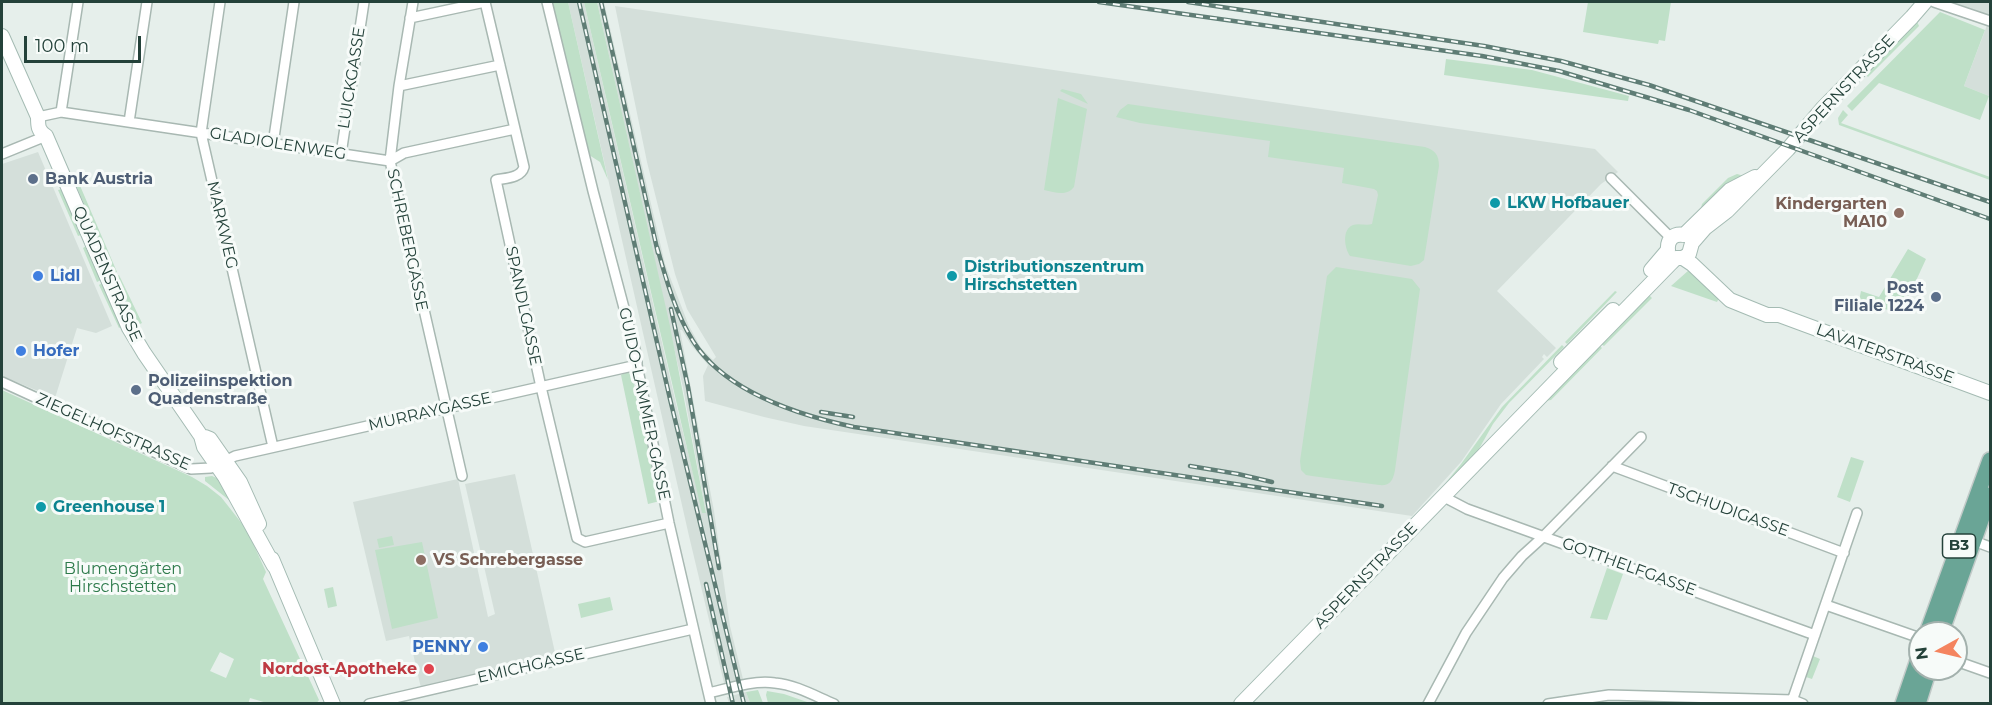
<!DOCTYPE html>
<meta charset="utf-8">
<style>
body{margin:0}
#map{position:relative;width:1992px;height:705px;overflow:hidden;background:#e6efeb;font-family:Montserrat,sans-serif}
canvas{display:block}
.frame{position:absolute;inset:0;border:3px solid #24423a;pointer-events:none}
.north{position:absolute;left:1908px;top:621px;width:60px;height:60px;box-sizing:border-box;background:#f7fbf9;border:2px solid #a3b1ad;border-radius:50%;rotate:262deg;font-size:16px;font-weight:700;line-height:24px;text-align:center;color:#24423a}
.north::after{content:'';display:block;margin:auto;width:21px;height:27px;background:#f4845f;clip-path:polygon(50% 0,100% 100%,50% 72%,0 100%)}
.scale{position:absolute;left:24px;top:36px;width:117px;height:27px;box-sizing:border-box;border:3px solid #24423a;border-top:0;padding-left:8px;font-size:18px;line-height:21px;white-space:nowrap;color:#24423a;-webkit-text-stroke:4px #f7fbf9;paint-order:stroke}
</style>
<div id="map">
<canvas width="1992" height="705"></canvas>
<div class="frame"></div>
<div class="north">N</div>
<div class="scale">100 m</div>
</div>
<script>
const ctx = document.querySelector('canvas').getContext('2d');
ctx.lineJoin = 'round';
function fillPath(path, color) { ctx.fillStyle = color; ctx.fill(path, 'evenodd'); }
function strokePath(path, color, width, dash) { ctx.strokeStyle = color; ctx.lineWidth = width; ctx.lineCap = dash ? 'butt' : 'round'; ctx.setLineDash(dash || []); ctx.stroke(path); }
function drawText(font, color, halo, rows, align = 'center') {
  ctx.font = font + ' Montserrat,sans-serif'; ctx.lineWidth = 6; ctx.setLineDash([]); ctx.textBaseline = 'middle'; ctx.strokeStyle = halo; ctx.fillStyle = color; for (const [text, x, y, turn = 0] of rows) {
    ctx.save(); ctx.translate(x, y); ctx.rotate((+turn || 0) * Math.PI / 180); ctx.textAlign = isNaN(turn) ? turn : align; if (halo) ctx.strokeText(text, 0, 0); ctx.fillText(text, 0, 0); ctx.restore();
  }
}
fillPath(new Path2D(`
 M568,2H584L677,408L703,513L706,512L683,388L597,2H604L665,264L689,326L701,348L713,360L716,357L687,309L675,274L647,162L615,6L1595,149L1618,172L1601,184L1497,291L1556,348L1547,357L1544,354L1542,357L1544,359L1501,404L1461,462L1412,516L804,426L764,417L705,401L703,376L708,365L691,345L682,330H680L714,511L730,626L743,679L724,683L689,536Z
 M1942,2H1990V90L1989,96L1964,86L1989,20Z
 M38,152L112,326L96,333L77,328L55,398L2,376V164Z
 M515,474L556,657L421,688L409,636L386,641L353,502L458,479L488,617L495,614L465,484Z
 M746,692L750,703H729L727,697Z`), '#d4dfda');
fillPath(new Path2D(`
 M552,2H568L608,180L600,162L586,153Z
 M584,2H597L670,326L706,513H702Z
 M1588,2H1671L1665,41L1659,40L1658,44L1583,32Z
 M1940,12L1985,30L1964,86L1989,96L1980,120L1879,83L1852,111L1847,106Z
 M1916,19L1919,26L1868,77L1864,73Z
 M1446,59L1532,70L1629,96L1628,101L1444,75Z
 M1062,89L1081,94L1088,104L1060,91Z
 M1058,98L1087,109L1074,187C1066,197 1055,192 1044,190Z
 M1128,104L1425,147C1435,150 1439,155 1439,166L1424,260L1419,264L1411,266L1350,256C1345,249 1341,230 1353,225C1359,223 1366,226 1372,224L1378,195L1377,191L1374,189L1342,183L1344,168L1268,157L1270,141L1140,123L1116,117L1120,110Z
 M1843,110L1848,115L1841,123L1990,177V180L1839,125L1838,118Z
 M75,174L117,272L114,273L72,176Z
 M1737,174L1744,176L1704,211L1701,208L1702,204L1728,178Z
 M62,189L81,235L78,236L58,190Z
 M86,246L101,280L97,282L83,248Z
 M1908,249L1926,259L1909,296L1905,294L1900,305L1904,307L1901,314L1859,301L1861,291L1879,297Z
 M1336,267L1412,279L1420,289L1395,470C1393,481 1390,486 1379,485L1312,476L1306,475L1301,470L1300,461L1327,276Z
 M1689,270L1719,298L1717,302L1671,286Z
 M119,275L142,323L138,325L115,277Z
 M102,283L123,326L119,328L99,285Z
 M1615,291L1617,292L1567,344L1565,342Z
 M1649,295L1652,298L1604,346L1601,344Z
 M1562,345L1564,347L1509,403L1493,424L1475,456L1441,492L1440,490L1461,464L1502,407Z
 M1599,345L1602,348L1551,400L1545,401Z
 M627,372L632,375L660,501L648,504L621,375Z
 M2,390L192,477L207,486L221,497L247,530L266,572L263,579L319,700L316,704L267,703L250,698L248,704L2,703ZM220,652L234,659L226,678L210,671Z
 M1851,457L1864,461L1850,502L1837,497Z
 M212,476L219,479L229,500L205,481V477Z
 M392,536L394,545L379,548L377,539Z
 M422,542L438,618L392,629L375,550Z
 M1607,568L1623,574L1607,620L1590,618Z
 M333,587L337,606L328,608L324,589Z
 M610,597L613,610L581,618L578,604Z
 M1813,656L1820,659L1812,679L1806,677Z
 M758,690L763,703H750L746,692Z
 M767,691L784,694L810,703H768L766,695Z`), '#bfe0c8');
const street = new Path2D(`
 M220,2L201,133L273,447
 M413,2L399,86L390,161L462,476
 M547,2L593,191L637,357V365L669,523L711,704
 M1934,2L1990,21
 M410,18L485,2L524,167C521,178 506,178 496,180L541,387L577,538L585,542L669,523
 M399,86L500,65
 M61,112L78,2
 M38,117L61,112L390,161L404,153L515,129
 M129,122L147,2
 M273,144L294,2
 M2,154L46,136
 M341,154L364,2
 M1611,178L1671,238
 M2,382L191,469L211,468L235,456L637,365
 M1612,466L1844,553
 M1444,497L1467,509L1815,635
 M1974,541L1990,547
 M1826,605L1920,638
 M1956,661L1990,673
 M709,693C730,688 753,680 775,683C796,685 815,696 834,704
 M369,704L693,629
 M1428,704L1466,633L1503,578L1522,556L1544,536L1641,437
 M1548,704L1609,695L1793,700L1803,704
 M1791,704L1857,513`);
const secondary = new Path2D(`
 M2,36L38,117C38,126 38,131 46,136L129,328L144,353L201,436L204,447L225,477L274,566
 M1683,258L1692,264L1730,300L1767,315H1779L1990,393
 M1651,270L1668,250C1667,240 1673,233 1684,235L1730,190L1755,177
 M1561,362L1613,310
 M205,437L210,439L240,482L259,524
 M272,559L333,704
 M1241,704L1670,264L1676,258H1683L1689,254L1692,243L1705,228L1727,211L1788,149L1823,108L1912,17L1925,2`);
const primary = new Path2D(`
 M1927,633L1990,460
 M1941,633L1990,495
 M1903,704L1920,654
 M1918,704L1929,669`);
strokePath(street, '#a8b8b2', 12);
strokePath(secondary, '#a4bbb3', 16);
strokePath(primary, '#c2cac8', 18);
strokePath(street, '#fff', 9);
strokePath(secondary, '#fff', 14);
strokePath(primary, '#6aa596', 15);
const rail = new Path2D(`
 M579,2L670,399L744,704
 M601,2L658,253
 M1099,2L1482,56L1559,71L1689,110L1990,219
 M1188,2L1484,46L1561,61L1649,85L1990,202
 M657,247C666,279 675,312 693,341C725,392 798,415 854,427L1382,506
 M671,309L688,387L719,568
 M821,412L853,417
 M1190,466L1238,474L1272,482
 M706,584L733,704`);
strokePath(rail, '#5f7d75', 4.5);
strokePath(rail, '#f7fbf9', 2, [7]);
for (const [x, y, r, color] of [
 [33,179,6,"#5c6f8a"],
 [1495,203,6,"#0f9aa8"],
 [1899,213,6,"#8d6e63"],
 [38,276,6,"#3f7fe0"],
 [952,276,6,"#0f9aa8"],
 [1936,297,6,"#5c6f8a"],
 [21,351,6,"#3f7fe0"],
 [136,390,6,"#5c6f8a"],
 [41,507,6,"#0f9aa8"],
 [421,560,6,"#8d6e63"],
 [483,647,6,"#3f7fe0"],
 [429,669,6,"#e0444e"]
]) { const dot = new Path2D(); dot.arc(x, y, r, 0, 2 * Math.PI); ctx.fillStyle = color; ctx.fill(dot); strokePath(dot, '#f7fbf9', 2); }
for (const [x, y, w] of [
 [1959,546,33]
]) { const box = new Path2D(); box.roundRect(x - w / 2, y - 12, w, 24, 4.5); ctx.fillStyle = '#f7fbf9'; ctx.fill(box); strokePath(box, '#24423a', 1.5); }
drawText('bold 15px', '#24423a', null, [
 ["B3",1959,546]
]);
drawText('16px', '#24423a', '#f7fbf9', [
 ["LUICKGASSE",352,78,-81],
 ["ASPERNSTRASSE",1844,89,-47],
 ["GLADIOLENWEG",278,144,9],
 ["MARKWEG",222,225,77],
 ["SCHREBERGASSE",407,240,78],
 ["QUADENSTRASSE",107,274,66],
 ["SPANDLGASSE",523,306,78],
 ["LAVATERSTRASSE",1885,354,20],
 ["GUIDO-LAMMER-GASSE",644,404,78],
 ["MURRAYGASSE",430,412,-13],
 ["ZIEGELHOFSTRASSE",113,432,24],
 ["TSCHUDIGASSE",1728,510,20],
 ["GOTTHELFGASSE",1629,567,20],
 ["ASPERNSTRASSE",1366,576,-46],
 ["EMICHGASSE",531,666,-13]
]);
drawText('bold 16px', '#4e5e75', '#f7fbf9', [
 ["Bank Austria",45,179],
 ["Post",1924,288,"right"],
 ["Filiale 1224",1924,306,"right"],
 ["Polizeiinspektion",148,381],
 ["Quadenstraße",148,399]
], 'left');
drawText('bold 16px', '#0d838f', '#f7fbf9', [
 ["LKW Hofbauer",1507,203],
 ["Distributionszentrum",964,267],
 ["Hirschstetten",964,285],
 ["Greenhouse 1",53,507]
], 'left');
drawText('bold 16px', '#785e54', '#f7fbf9', [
 ["Kindergarten",1887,204],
 ["MA10",1887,222],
 ["VS Schrebergasse",433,560,"left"]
], 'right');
drawText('bold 16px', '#366cbe', '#f7fbf9', [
 ["Lidl",50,276],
 ["Hofer",33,351],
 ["PENNY",471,647,"right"]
], 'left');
drawText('16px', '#2d7a4b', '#f7fbf9', [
 ["Blumengärten",123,569],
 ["Hirschstetten",123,587]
]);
drawText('bold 16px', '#be3a42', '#f7fbf9', [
 ["Nordost-Apotheke",417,669]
], 'right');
</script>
